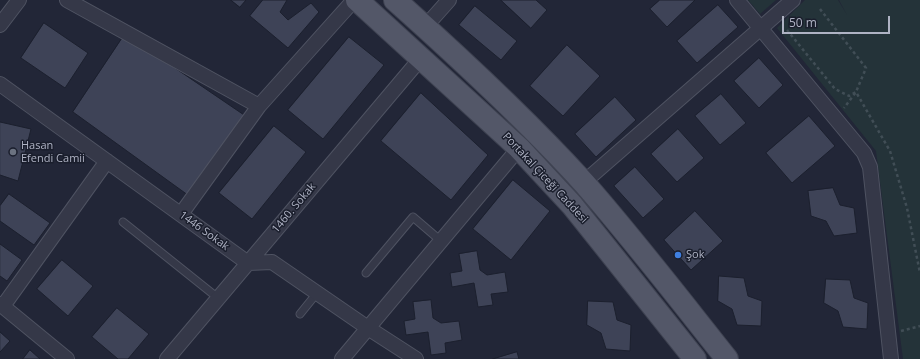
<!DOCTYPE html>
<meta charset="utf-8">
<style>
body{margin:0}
#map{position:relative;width:920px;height:359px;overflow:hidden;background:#222637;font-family:"Open Sans",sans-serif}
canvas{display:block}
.scale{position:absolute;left:782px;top:16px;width:108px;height:18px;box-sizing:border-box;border:2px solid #afb3c4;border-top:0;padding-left:5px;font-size:12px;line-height:14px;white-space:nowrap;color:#afb3c4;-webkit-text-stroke:3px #1a1e2c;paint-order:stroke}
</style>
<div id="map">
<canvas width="920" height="359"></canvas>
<div class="scale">50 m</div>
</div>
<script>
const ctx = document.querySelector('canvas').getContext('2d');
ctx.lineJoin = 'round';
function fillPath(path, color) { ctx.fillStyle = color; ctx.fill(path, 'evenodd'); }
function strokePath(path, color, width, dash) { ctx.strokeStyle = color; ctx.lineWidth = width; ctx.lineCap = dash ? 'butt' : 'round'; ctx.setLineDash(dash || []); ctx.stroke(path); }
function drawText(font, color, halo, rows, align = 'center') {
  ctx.font = font + ' "Open Sans",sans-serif'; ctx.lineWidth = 3; ctx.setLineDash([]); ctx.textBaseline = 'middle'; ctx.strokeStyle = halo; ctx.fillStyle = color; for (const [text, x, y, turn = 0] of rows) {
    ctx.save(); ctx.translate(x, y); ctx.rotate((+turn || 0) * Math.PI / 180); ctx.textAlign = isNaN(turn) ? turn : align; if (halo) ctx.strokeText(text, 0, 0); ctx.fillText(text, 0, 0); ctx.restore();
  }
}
fillPath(new Path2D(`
 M748,0H776L760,14Z
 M805,0H838L847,15L839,0H920V359H903L876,151L777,28Z`), '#243339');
const building = new Path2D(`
 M231,0H246L240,7Z
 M263,0H287L280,12L288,20L311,3L319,12L288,48L250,16Z
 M501,0H536L547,10L531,28Z
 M660,0H695L667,27L650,9Z
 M718,5L738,27L697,63L677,41Z
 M475,6L517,41L501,60L459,25Z
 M44,23L88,53L65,88L21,58Z
 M125,34L247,117L192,198L73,112Z
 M349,37L384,65L323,139L288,110Z
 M567,45L600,76L563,116L530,86Z
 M759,58L783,85L759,108L734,81Z
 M421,93L488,155L451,200L381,141Z
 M721,94L746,123L720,145L695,116Z
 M615,97L636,120L596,157L575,134Z
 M809,116L835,146L792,183L766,153Z
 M0,122L31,129L18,181L0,175Z
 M274,126L306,152L252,219L219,193Z
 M678,129L704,158L677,182L651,154Z
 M635,167L664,199L643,218L614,186Z
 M513,180L550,211L511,260L473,229Z
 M833,188L840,205L854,208L857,233L834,236L826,221L811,216L808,191Z
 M9,194L50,223L34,245L0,221V206Z
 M695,211L723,241L691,270L664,240Z
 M0,244L22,260L7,281L0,276Z
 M477,251L480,270L487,275L505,272L508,292L491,294L493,305L478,307L474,283L452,287L450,273L462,271L459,254Z
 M62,260L93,286L68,316L37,289Z
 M719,276L744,278L748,296L762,301L761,326L737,325L732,309L718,301Z
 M826,279L850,280L854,298L868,303L867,329L843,327L838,311L824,303Z
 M431,300L433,318L441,323L459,321L462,340L445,343L446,353L431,355L428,332L406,335L404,321L415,319L413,302Z
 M588,301L613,302L617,320L631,325L630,351L606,349L601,333L587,325Z
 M117,308L149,334L128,359H118L92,337Z
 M0,332L10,341L0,352Z
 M30,350L40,359H23Z
 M517,352L519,359H493Z`);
fillPath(building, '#3e4357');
strokePath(building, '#1c202e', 1);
const lane = new Path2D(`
 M123,222L218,298
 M366,273L413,217L441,241
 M300,314L317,293`);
const street = new Path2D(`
 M67,0L259,106
 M737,0L864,153L870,167L891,359
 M0,25L19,0
 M425,27L449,0
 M0,84L248,263L272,262L368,328L416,359
 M583,183L793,0
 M181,214L259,106L354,0
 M0,304L67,359
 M3,306L107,161
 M167,359L421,58
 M342,359L519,148`);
const primary = new Path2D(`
 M357,0L519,148L572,205L695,359
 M395,0C460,58 525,118 584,183C634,240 680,300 727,359`);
strokePath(lane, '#4f5362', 9);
strokePath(street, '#4f5362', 16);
strokePath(primary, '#3e4251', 24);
strokePath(new Path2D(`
 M820,9L866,68L856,92L844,108
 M787,30L835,89L849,96L856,92L890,151L907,208L920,273
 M901,331L920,326`), '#414e56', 2.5, [3, 3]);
strokePath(lane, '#353848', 7);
strokePath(street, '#353848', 14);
strokePath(primary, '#535768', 22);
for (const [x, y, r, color] of [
 [13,152,4,"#6b7280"],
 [678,255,4,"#3f7fe0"]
]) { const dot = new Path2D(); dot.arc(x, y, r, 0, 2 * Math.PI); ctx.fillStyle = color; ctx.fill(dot); strokePath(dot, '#1a1e2c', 1.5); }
drawText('11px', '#afb3c4', '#1a1e2c', [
 ["Hasan",21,146],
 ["Efendi Camii",21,159],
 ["Şok",686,255]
], 'left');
drawText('11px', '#afb3c4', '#1a1e2c', [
 ["Portakal Çiceği Caddesi",545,178,47],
 ["1460. Sokak",294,208,-50],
 ["1446 Sokak",204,231,36]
]);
</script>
